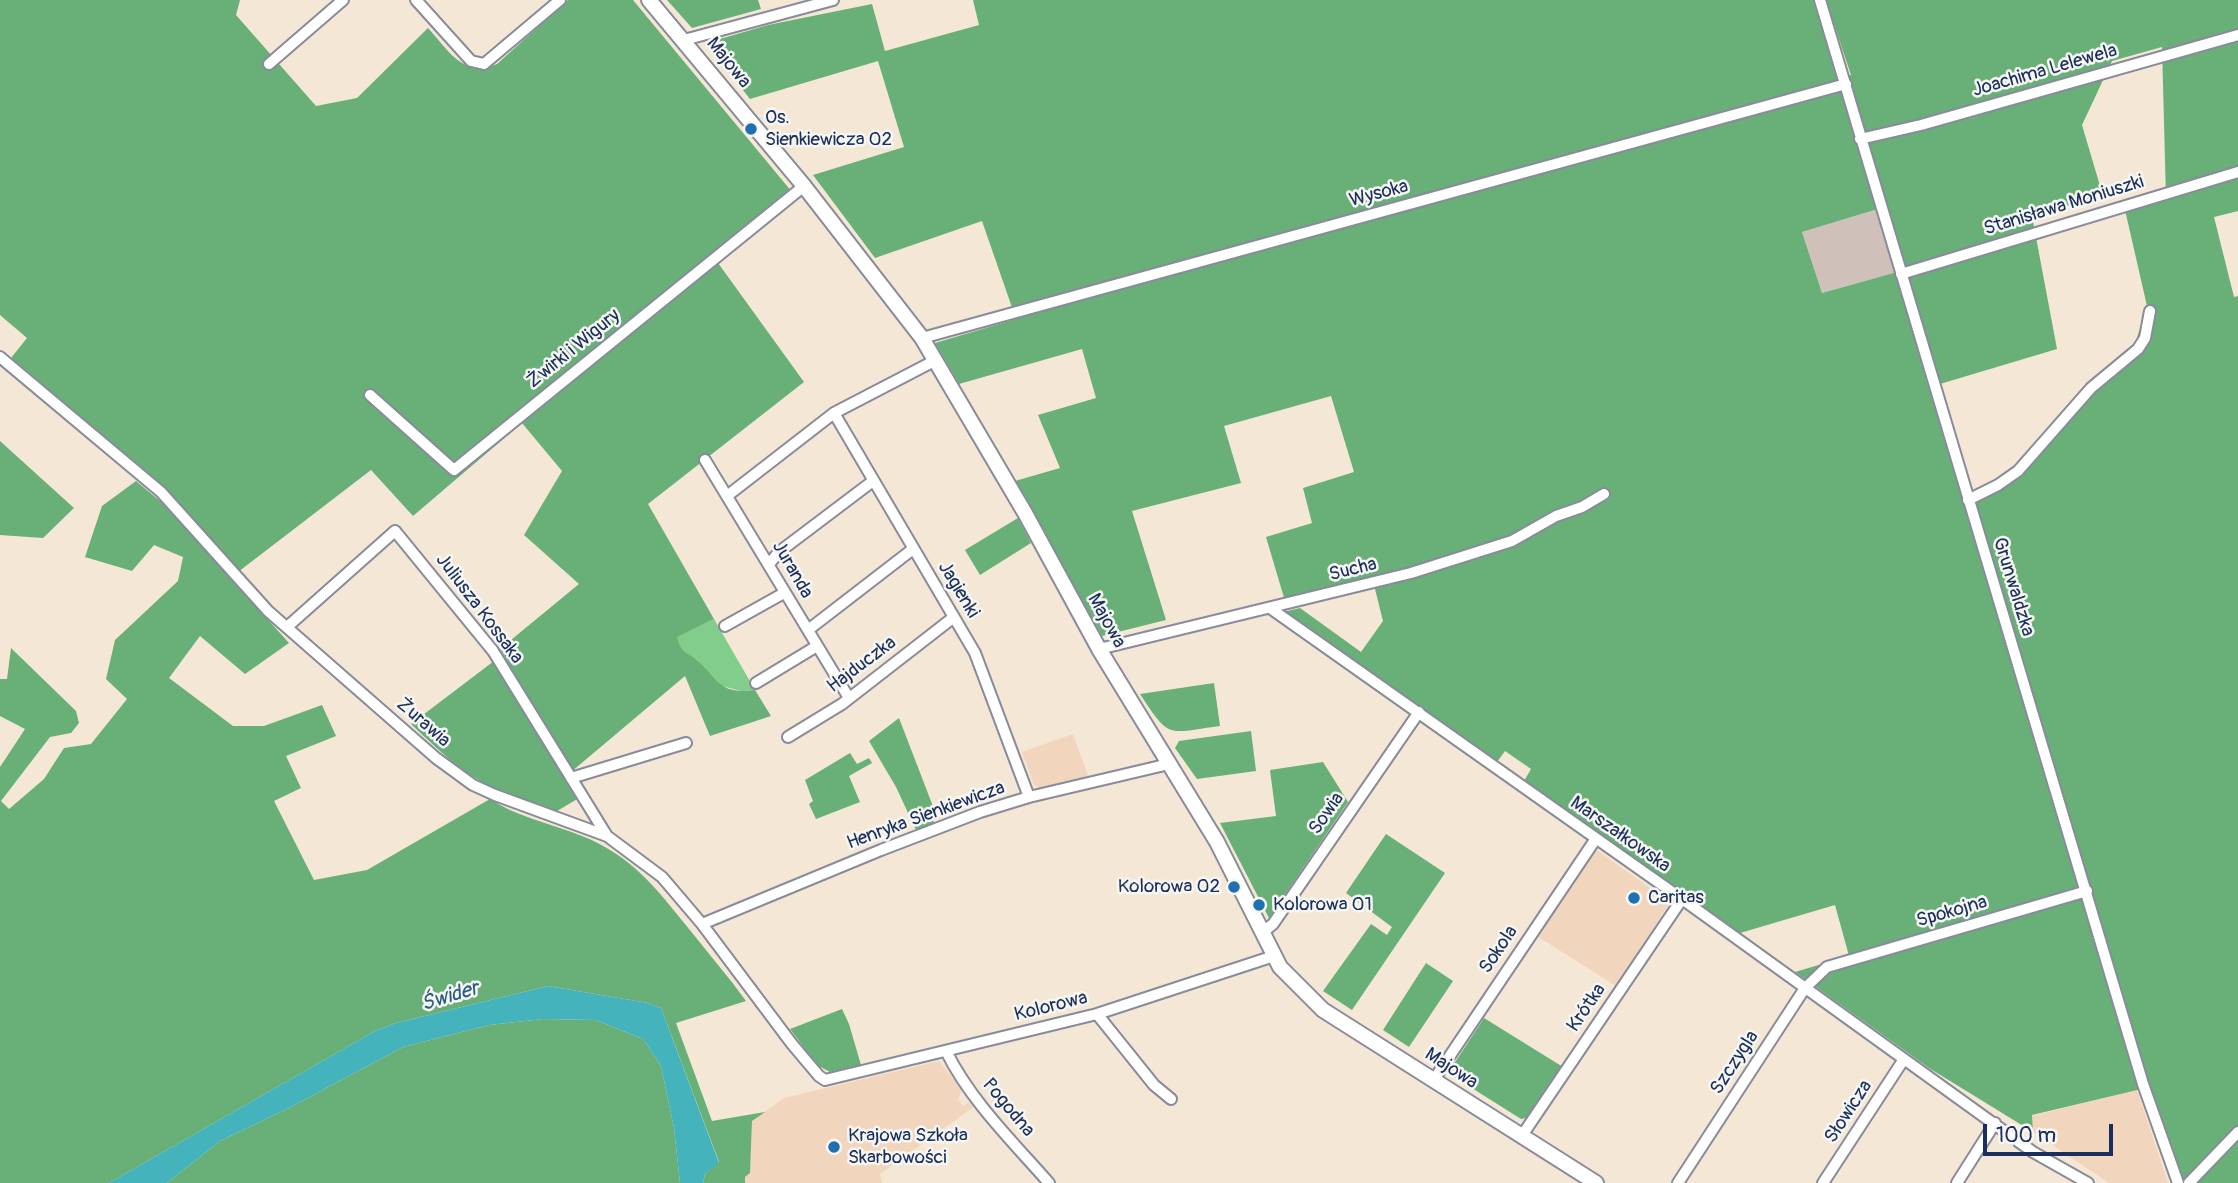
<!DOCTYPE html>
<meta charset="utf-8">
<style>
body{margin:0}
#map{position:relative;width:2238px;height:1183px;overflow:hidden;background:#f4e7d5;font-family:Pangolin,sans-serif}
canvas{display:block}
.scale{position:absolute;left:1983px;top:1124px;width:130px;height:32px;box-sizing:border-box;border:4px solid #1b2f5e;border-top:0;padding-left:9px;font-size:21px;line-height:24px;white-space:nowrap;color:#1b2f5e;-webkit-text-stroke:5px #f6f6f2;paint-order:stroke}
</style>
<div id="map">
<canvas width="2238" height="1183"></canvas>
<div class="scale">100 m</div>
</div>
<script>
const ctx = document.querySelector('canvas').getContext('2d');
ctx.lineJoin = 'round';
function fillPath(path, color) { ctx.fillStyle = color; ctx.fill(path, 'evenodd'); }
function strokePath(path, color, width, dash) { ctx.strokeStyle = color; ctx.lineWidth = width; ctx.lineCap = dash ? 'butt' : 'round'; ctx.setLineDash(dash || []); ctx.stroke(path); }
function drawText(font, color, halo, rows, align = 'center') {
  ctx.font = font + ' Pangolin,sans-serif'; ctx.lineWidth = 5; ctx.setLineDash([]); ctx.textBaseline = 'middle'; ctx.strokeStyle = halo; ctx.fillStyle = color; for (const [text, x, y, turn = 0] of rows) {
    ctx.save(); ctx.translate(x, y); ctx.rotate((+turn || 0) * Math.PI / 180); ctx.textAlign = isNaN(turn) ? turn : align; if (halo) ctx.strokeText(text, 0, 0); ctx.fillText(text, 0, 0); ctx.restore();
  }
}
fillPath(new Path2D(`
 M1073,734L1089,778L1042,789L1034,785L1022,752Z
 M1594,848L1670,902L1616,986L1537,936Z
 M939,1061L962,1089L958,1099L963,1106L971,1101L975,1106L880,1174L882,1183H745V1177L750,1173L752,1121L784,1098Z
 M2137,1090L2168,1183H2109L2033,1132L2032,1116Z`), '#f2d5bd');
fillPath(new Path2D(`
 M1878,209L1897,272L1822,293L1802,232Z`), '#cfc1ba');
fillPath(new Path2D(`
 M714,619L755,690L741,691L722,686L697,660L682,651L676,637Z`), '#80cd8c');
fillPath(new Path2D(`
 M0,0H240L236,15L316,106L357,98L428,28C449,51 463,78 497,64L568,0H633L792,192L713,256L804,382L648,504L714,619L677,637C683,657 686,650 698,661C721,682 719,694 755,690L771,716L710,736L685,676L571,772L500,649L579,584L524,535L562,471L522,423L413,516L371,470L238,572L166,489L11,358L27,338L0,315Z
 M667,0H758L761,9L692,28Z
 M973,0H1817L1842,77L1851,75L1826,0H2238V211L2214,217L2234,297L2238,296V1183H2181L2150,1087L2032,1115L2033,1132L1929,1068L1795,972L1849,956L1835,905L1740,933L1524,781L1531,769L1505,751L1497,762L1283,612L1300,608L1361,652L1383,621L1372,577L1285,601L1266,537L1312,523L1303,488L1354,472L1331,396L1224,426L1241,483L1132,511L1166,620L1102,636L1015,481L1060,468L1038,415L1096,398L1082,349L959,384L935,343L1016,319L982,221L875,258L813,175L904,147L878,61L750,99L706,43L768,25L872,4L885,51L979,25ZM2162,47L2166,198L2125,210L2147,306L2135,344L2088,386L2015,469L1971,494L1940,384L2057,349L2032,216L2103,196L2082,125L2112,61ZM1878,209L1897,272L1822,293L1802,232Z
 M0,441L74,508L43,538L0,535Z
 M136,481L166,506L289,643L245,674L200,636L169,678L233,726H264L322,705L336,736L286,756L301,788L274,801L314,880L367,870L490,799C525,822 569,826 605,847C642,868 662,896 689,929C708,953 728,976 746,1001L676,1023L712,1121L765,1112L752,1121L750,1173L745,1177V1183H703L705,1174L719,1162L661,1008L648,1003L548,986L396,1023L375,1031L109,1183H0V767L25,729L0,716V679H7L11,648L76,711L79,723L71,733L50,737L1,801L9,809L44,779L64,748L91,744L127,699L106,679L115,640L178,581L183,557L154,545L132,571L85,557L102,506Z
 M1018,518L1031,543L980,575L965,550Z
 M494,661L579,798L557,811C523,802 489,790 461,768C443,755 427,739 411,724Z
 M1214,683L1220,726C1167,733 1170,740 1140,694Z
 M899,718L934,809L930,810L934,823L916,830L896,787L869,741Z
 M1251,731L1256,771L1197,779L1175,748L1179,741Z
 M850,753L857,764L869,758L872,763L849,776L860,802L816,819L809,804L813,801L805,780Z
 M1323,762L1348,802L1269,918L1220,823L1276,816L1270,770Z
 M1386,834L1445,873L1352,1010L1323,991L1371,924L1387,935L1392,927L1346,893Z
 M1426,963L1453,981L1409,1047L1383,1030Z
 M842,1009L849,1024L861,1065L830,1072L817,1065L790,1029Z
 M1484,1018L1563,1067L1531,1117L1521,1119L1448,1073Z
 M543,1019L596,1020L643,1039L661,1066L674,1128L680,1183H167L220,1141L289,1108L403,1047L489,1025Z`), '#68b078');
fillPath(new Path2D(`
 M548,986L648,1003L661,1008L719,1163L705,1174L703,1183H680L674,1128L661,1066L643,1039L596,1020L543,1019L489,1025L403,1047L289,1108L220,1141L167,1183H109L375,1031L396,1023Z`), '#44b3bc');
const street = new Path2D(`
 M416,0L471,61L484,64L560,0
 M1820,0L2143,1084L2178,1183
 M684,40L833,0
 M269,64L343,0
 M1860,139L1921,125L2238,35
 M1901,274L2238,172
 M922,338L1846,84
 M0,357L161,492L268,611L436,758L473,785L495,795L607,836L662,877L702,924L792,1044L819,1076L825,1080L1097,1014L1274,956
 M370,395L454,470L804,186
 M834,413L975,653L1029,797
 M705,460L849,698
 M727,496L834,413L936,360
 M1968,500L1998,485L2018,471L2091,388L2138,349L2145,338L2150,311
 M769,564L779,552L873,481
 M1270,608L1682,899L2033,1152L2088,1183
 M725,626L784,593
 M287,627L395,531L493,651L607,836
 M808,630L913,549
 M1099,649L1411,573L1512,541L1556,516L1582,507L1604,494
 M756,683L817,646
 M788,737L842,704L954,617
 M571,778L686,743
 M702,924L881,850L980,812L1029,797L1169,764
 M1263,932L1273,924L1419,712
 M1097,1014L1154,1085L1171,1099
 M946,1051C970,1100 1013,1142 1049,1183
 M1433,1081L1595,840
 M1521,1137L1682,899
 M1678,1183L1805,988L1827,967L2087,891
 M1823,1183L1904,1059
 M1957,1183L1995,1123
 M2189,1183L2238,1132`);
const secondary = new Path2D(`
 M649,0L804,186L922,338L1025,513L1099,649L1217,842L1280,967L1323,1010L1596,1183`);
strokePath(street, '#888b9a', 14);
strokePath(secondary, '#888b9a', 18);
strokePath(street, '#fff', 10);
strokePath(secondary, '#fff', 14);
for (const [x, y, r, color] of [
 [751,129,7,"#1f6fb2"],
 [1234,887,7,"#1f6fb2"],
 [1634,898,7,"#1f6fb2"],
 [1259,905,7,"#1f6fb2"],
 [834,1147,7,"#1f6fb2"]
]) { const dot = new Path2D(); dot.arc(x, y, r, 0, 2 * Math.PI); ctx.fillStyle = color; ctx.fill(dot); strokePath(dot, '#f6f6f2', 2.5); }
drawText('19px', '#1b2f5e', '#f6f6f2', [
 ["Majowa",728,63,51],
 ["Joachima Lelewela",2045,71,-16],
 ["Wysoka",1379,194,-15],
 ["Stanisława Moniuszki",2064,206,-17],
 ["Żwirki i Wigury",574,349,-39],
 ["Juranda",792,570,60],
 ["Sucha",1353,570,-14],
 ["Grunwaldzka",2013,587,73],
 ["Jagienki",958,590,59],
 ["Juliusza Kossaka",479,609,53],
 ["Majowa",1106,621,61],
 ["Hajduczka",862,665,-37],
 ["Żurawia",423,723,41],
 ["Sowia",1327,814,-55],
 ["Henryka Sienkiewicza",926,816,-20],
 ["Marszałkowska",1620,835,35],
 ["Spokojna",1952,912,-16],
 ["Sokola",1499,950,-56],
 ["Kolorowa",1051,1007,-14],
 ["Krótka",1587,1008,-56],
 ["Szczygla",1735,1063,-57],
 ["Majowa",1451,1069,33],
 ["Pogodna",1008,1108,50],
 ["Słowicza",1849,1112,-57]
]);
drawText('19px', '#1b2f5e', '#f6f6f2', [
 ["Os.",765,118],
 ["Sienkiewicza 02",765,140],
 ["Kolorowa 02",1220,887,"right"],
 ["Caritas",1648,898],
 ["Kolorowa 01",1273,905],
 ["Krajowa Szkoła",848,1136],
 ["Skarbowości",848,1158]
], 'left');
drawText('italic 21px', '#295d7f', '#f6f6f2', [
 ["Świder",450,997,-17]
]);
</script>
